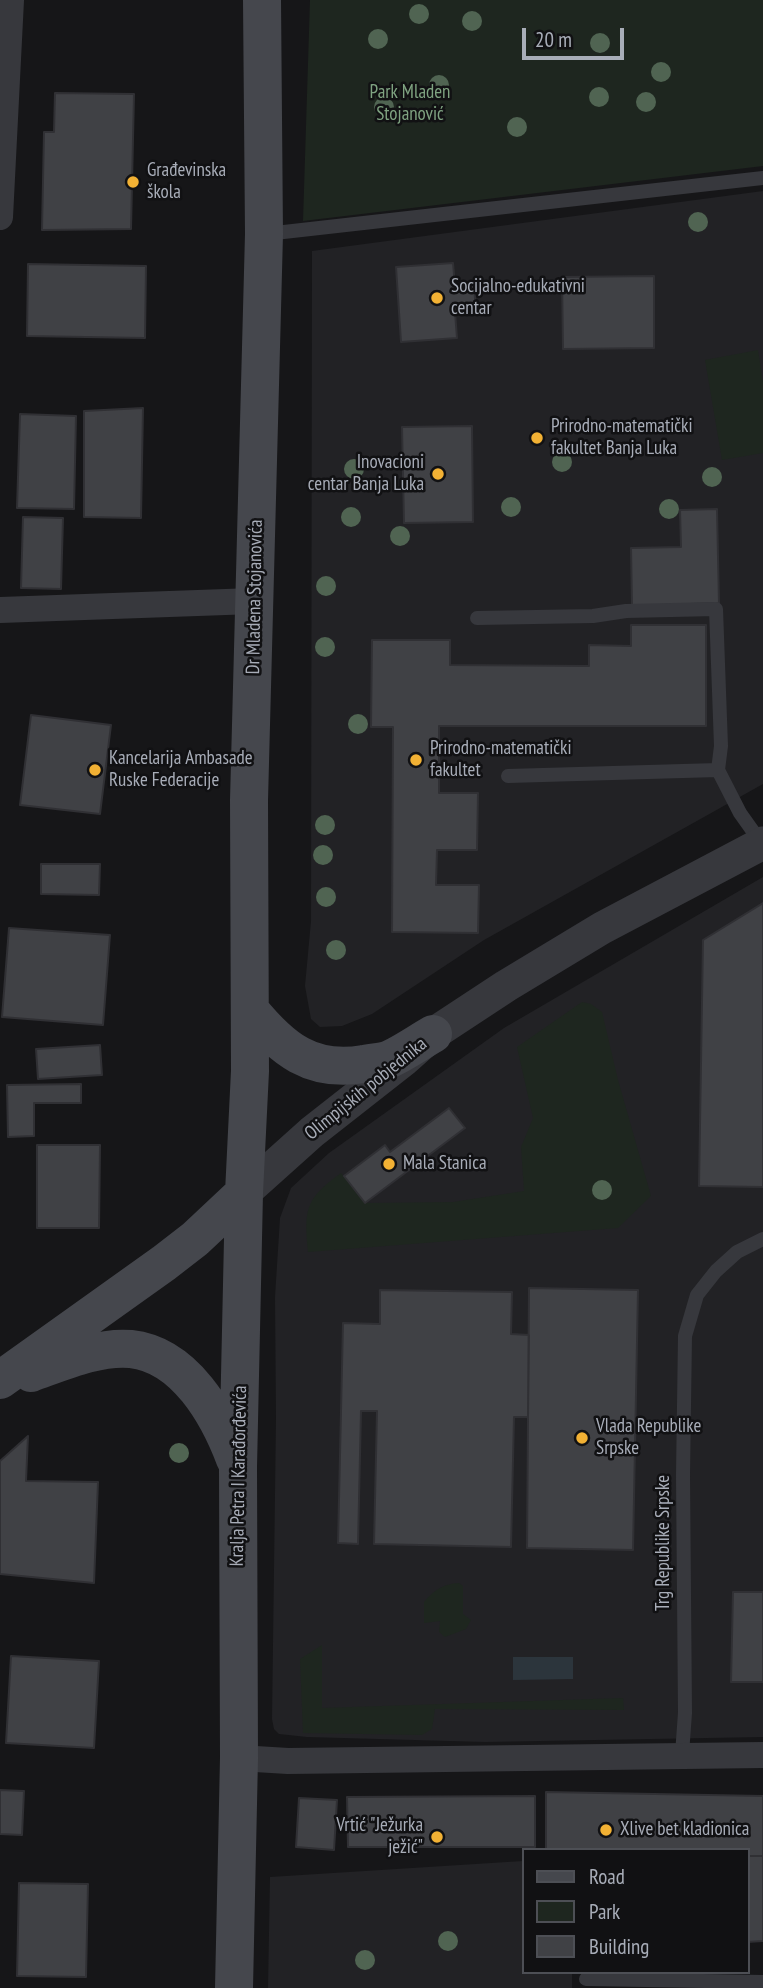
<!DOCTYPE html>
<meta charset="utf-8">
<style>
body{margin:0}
#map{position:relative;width:763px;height:1988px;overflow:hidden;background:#161618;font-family:"PT Sans Narrow",sans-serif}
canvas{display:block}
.legend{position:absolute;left:522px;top:1848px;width:228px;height:126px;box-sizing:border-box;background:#111113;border:2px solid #4d4f55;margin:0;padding:9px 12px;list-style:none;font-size:21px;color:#a8adb8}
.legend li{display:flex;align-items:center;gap:14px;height:35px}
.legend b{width:35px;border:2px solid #4d4f55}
.scale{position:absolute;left:522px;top:28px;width:102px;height:32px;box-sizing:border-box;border:4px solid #a8adb8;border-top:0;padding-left:9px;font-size:21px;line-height:24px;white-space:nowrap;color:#a8adb8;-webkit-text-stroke:5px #111113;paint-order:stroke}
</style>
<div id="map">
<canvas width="763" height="1988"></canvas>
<ul class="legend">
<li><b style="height:9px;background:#45474d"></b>Road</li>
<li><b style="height:19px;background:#1e261f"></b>Park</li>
<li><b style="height:19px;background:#404145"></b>Building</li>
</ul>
<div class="scale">20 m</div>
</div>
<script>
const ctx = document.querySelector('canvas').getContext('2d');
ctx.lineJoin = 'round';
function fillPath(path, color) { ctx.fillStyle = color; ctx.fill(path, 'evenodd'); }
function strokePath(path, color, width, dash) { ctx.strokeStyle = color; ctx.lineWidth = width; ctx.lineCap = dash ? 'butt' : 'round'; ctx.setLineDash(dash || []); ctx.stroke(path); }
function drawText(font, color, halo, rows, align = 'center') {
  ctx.font = font + ' "PT Sans Narrow",sans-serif'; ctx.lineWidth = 5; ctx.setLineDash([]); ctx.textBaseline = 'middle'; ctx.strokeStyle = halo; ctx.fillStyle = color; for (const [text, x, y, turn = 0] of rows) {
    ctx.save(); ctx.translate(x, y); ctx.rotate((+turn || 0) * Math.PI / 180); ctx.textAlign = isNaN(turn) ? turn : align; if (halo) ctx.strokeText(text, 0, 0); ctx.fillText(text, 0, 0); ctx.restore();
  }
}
fillPath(new Path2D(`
 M763,191V784L484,940L372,1014L342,1026L320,1027L311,1019L305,986L311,921L312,251Z
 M763,877V1737L485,1742L307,1737L279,1734L274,1729L272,1719L276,1418L275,1297L280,1218L291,1188L329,1153L504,1028Z
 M523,1861V1972H572V1988H268L270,1877Z`), '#222225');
fillPath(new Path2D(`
 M310,0H763V166L303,221Z
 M758,350L763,382V453L722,460L705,360Z
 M582,1002L591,1004L602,1012L618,1080L651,1196L618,1228L308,1252C304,1209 305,1199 341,1173L365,1203L453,1202L524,1191L521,1147L533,1118L517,1047Z
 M459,1583L463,1586V1614L471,1620L466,1629L445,1637L439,1632L440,1621L424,1623V1602C434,1590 443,1584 459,1583Z
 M322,1645V1708L623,1698L624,1710L435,1709L432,1729L422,1735L303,1733L300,1659Z`), '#1e261f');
fillPath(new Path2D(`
 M513,1657H573V1679L513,1680Z`), '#2c353c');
const building = new Path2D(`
 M55,93L134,94L131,229L42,230L44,132H54Z
 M453,263L455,286L474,285L476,311L455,312L457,338L401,342L396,267Z
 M28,264L146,266L145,338L27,336Z
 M654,276V348L563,349L562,277Z
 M143,408L141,518L84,517V411Z
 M20,414L76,416L74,509L17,508Z
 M472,426L473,522L404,523L402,427Z
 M717,509L719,603L632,606L631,548L681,547L680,510Z
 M23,517L63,518L61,589L21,588Z
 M631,625H706V726H439V793H478L477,850H437L436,885H479L478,933L392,932L393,727H371L372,640H450V665L589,666V645L631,646Z
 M31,715L111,725L100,814L20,805Z
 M41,864H100L99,895L41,894Z
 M763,903V1187L699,1186L703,940Z
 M9,928L110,935L103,1025L2,1017Z
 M100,1045L102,1075L38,1079L36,1049Z
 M81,1084V1103H34V1136L8,1137L7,1085Z
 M449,1108L465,1128L365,1203L344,1176L385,1145L390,1152Z
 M37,1145H100L99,1228H37Z
 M529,1288L638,1290L633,1550L527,1548Z
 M380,1290L512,1292L511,1334L529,1335L528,1417H514L511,1547L374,1544L377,1411H361L358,1544L338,1543L343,1323L380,1324Z
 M28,1436L26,1481L98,1482L94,1583L0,1574V1461Z
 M733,1592H763V1682H731Z
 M11,1656L99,1661L94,1748L6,1743Z
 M0,1790L24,1791L22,1835L0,1834Z
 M546,1792L763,1796V1856H747V1850H546Z
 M535,1796V1847H348L347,1797Z
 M299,1798L337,1800L334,1850L296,1847Z
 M747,1856H763V1941L747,1942Z
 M19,1883L88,1884L86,1977L17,1976Z`);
fillPath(building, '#404145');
strokePath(building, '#303034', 2);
strokePath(new Path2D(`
 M266,234L763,178
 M477,618L593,616L626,611L716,609L721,746L718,770L740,813L762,844
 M508,776L718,770
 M682,1754L685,1713L683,1475L685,1336L697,1295L716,1271L737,1252L763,1239
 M586,1979L763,1982`), '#37383d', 14);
strokePath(new Path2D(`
 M0,217L11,0
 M0,610L254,601
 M239,1758L288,1761L763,1755`), '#37383d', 26);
strokePath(new Path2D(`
 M244,1193L312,1132L405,1059L433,1034L506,986L602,928L763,843`), '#37383d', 33);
strokePath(new Path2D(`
 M250,1010C282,1049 311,1073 364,1064C373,1062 383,1062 390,1059C405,1052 419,1042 433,1034
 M31,1373C62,1362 98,1346 131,1349C185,1355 218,1414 235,1459
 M0,1380L164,1263L195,1239L244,1193
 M234,1988L239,1758L238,1467L244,1193L250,1071L249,800L264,234L262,0`), '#45474d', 38);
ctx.fillStyle = '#506452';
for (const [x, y] of [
 [419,14],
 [472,21],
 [378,39],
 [600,43],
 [661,72],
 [439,85],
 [599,97],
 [646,102],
 [384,107],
 [517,127],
 [698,222],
 [562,462],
 [354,469],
 [712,477],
 [511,507],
 [669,509],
 [351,517],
 [400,536],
 [326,586],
 [325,647],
 [358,724],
 [325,825],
 [323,855],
 [326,897],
 [336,950],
 [602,1190],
 [179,1453],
 [448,1941],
 [365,1960]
]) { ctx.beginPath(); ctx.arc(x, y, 10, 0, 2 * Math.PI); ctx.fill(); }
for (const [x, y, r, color] of [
 [133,182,7,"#f2b134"],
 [437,298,7,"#f2b134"],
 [537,438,7,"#f2b134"],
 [438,474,7,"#f2b134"],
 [416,760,7,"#f2b134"],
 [95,770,7,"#f2b134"],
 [389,1164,7,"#f2b134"],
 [582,1438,7,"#f2b134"],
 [606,1830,7,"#f2b134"],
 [437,1837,7,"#f2b134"]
]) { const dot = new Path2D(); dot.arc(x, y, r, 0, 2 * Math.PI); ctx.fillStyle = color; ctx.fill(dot); strokePath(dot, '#111113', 2.5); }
drawText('19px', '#7fa381', '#111113', [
 ["Park Mladen",410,93],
 ["Stojanović",410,115]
]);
drawText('19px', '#a8adb8', '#111113', [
 ["Građevinska",147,171],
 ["škola",147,193],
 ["Socijalno-edukativni",451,287],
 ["centar",451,309],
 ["Prirodno-matematički",551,427],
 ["fakultet Banja Luka",551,449],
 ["Inovacioni",424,463,"right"],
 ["centar Banja Luka",424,485,"right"],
 ["Prirodno-matematički",430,749],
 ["fakultet",430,771],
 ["Kancelarija Ambasade",109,759],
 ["Ruske Federacije",109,781],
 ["Mala Stanica",403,1164],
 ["Vlada Republike",596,1427],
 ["Srpske",596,1449],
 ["Vrtić \"Ježurka",423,1826,"right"],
 ["ježić\"",423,1848,"right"],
 ["Xlive bet kladionica",620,1830]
], 'left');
drawText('19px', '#a8adb8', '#111113', [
 ["Dr Mladena Stojanovića",255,597,-89],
 ["Olimpijskih pobjednika",366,1089,-39],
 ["Kralja Petra I Karađorđevića",239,1476,-89],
 ["Trg Republike Srpske",664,1543,-90]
]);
</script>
